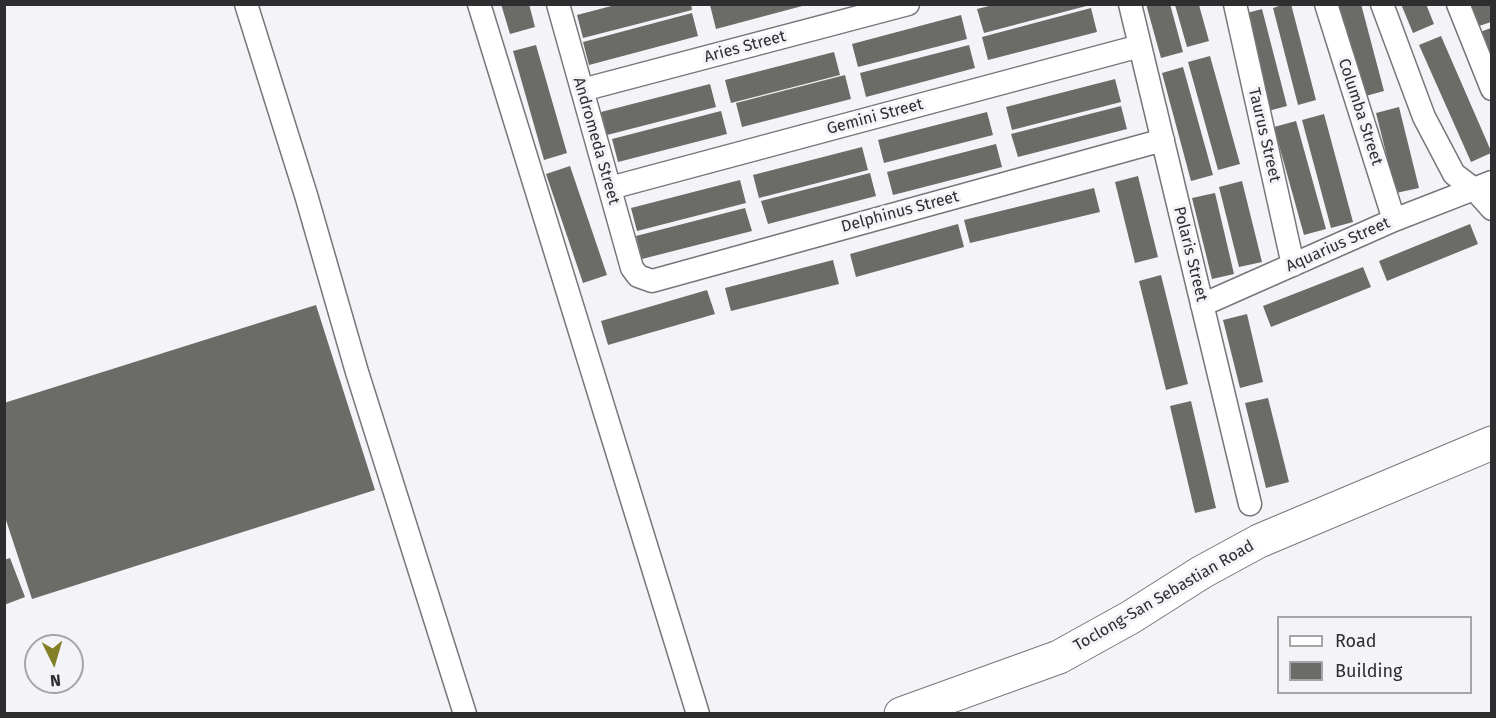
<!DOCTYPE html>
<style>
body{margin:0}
#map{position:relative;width:1496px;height:718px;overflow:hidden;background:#f4f4f8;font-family:"Fira Sans",sans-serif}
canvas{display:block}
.frame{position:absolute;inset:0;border:6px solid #2e2e30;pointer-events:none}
.legend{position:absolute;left:1277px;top:616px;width:195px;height:78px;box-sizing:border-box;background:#f4f4f8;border:2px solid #a5a5a8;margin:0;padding:8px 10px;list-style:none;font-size:18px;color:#2e2e30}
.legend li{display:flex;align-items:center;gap:12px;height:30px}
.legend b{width:30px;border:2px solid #a5a5a8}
.north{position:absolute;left:24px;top:634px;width:60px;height:60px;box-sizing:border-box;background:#f4f4f8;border:2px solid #a5a5a8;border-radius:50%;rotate:175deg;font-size:16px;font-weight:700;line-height:24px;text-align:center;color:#2e2e30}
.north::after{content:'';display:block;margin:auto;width:21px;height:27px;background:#827f26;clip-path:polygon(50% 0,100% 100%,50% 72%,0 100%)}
</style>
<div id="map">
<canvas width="1496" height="718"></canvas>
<div class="frame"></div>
<ul class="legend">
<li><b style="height:8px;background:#fff"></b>Road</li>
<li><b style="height:16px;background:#6b6b68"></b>Building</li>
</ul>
<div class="north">N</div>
</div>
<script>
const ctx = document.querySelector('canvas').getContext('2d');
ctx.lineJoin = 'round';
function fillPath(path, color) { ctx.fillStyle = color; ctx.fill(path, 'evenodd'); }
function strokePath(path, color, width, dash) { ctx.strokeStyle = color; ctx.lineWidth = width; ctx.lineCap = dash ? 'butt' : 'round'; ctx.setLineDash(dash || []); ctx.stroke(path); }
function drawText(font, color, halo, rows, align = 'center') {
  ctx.font = font + ' "Fira Sans",sans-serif'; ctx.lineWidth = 6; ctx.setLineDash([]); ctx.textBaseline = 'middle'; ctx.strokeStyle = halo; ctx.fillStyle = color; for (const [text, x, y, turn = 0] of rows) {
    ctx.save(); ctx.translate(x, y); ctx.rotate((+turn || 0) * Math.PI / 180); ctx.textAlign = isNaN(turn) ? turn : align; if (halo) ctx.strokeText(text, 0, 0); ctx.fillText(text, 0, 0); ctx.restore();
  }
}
fillPath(new Path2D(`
 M501,4H529L535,27L510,34Z
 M619,4H691L692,10L583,38L577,15Z
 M713,4H806V5L716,29L710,5Z
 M997,4H1090V5L984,33L977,9Z
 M1146,4H1170L1183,52L1161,58Z
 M1285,4H1291L1316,100L1298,105L1273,8Z
 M1337,4H1361L1384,91L1362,97Z
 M1401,4H1426L1434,24L1413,33Z
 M1472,4H1491V22L1476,27L1468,6Z
 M1175,5H1199L1209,41L1187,47Z
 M1091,8L1097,32L988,60L982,37Z
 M1262,9L1287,106L1268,111L1243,14Z
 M692,13L698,36L589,65L583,42Z
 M961,15L967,39L858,67L852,44Z
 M1491,28V53L1488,54L1480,32Z
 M1441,36L1491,151V153L1471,162L1419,45Z
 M536,45L567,153L544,160L513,51Z
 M969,45L975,68L866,97L860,73Z
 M834,52L840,75L731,103L725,80Z
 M1210,56L1240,164L1218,170L1188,62Z
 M1183,67L1213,175L1191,181L1162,73Z
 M845,75L851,99L742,127L736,103Z
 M1115,79L1121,102L1012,130L1006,107Z
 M710,84L716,107L607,135L601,112Z
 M1121,106L1127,129L1018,157L1011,134Z
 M1399,107L1419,188L1396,193L1376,113Z
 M721,111L727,134L618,162L612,139Z
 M987,112L993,135L884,163L878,140Z
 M1324,114L1353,222L1331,228L1302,120Z
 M1296,121L1326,229L1304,235L1274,127Z
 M996,144L1002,167L893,195L887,172Z
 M862,147L868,170L759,198L753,175Z
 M570,166L607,275L583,283L546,174Z
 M870,173L876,196L768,224L761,201Z
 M1138,176L1158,257L1135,263L1115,182Z
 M740,180L746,203L637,231L631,208Z
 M1242,181L1262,262L1239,267L1219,187Z
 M1094,188L1100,212L970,243L964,220Z
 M1215,193L1234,274L1212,279L1192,198Z
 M745,208L752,231L642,259L636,236Z
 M958,224L964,247L856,277L850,254Z
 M1470,224L1478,244L1387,281L1379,261Z
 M833,260L839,284L731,311L725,288Z
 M1363,267L1371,287L1271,327L1263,306Z
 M1161,275L1188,384L1166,390L1139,281Z
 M707,290L715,314L608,345L601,321Z
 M316,305L375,490L32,599L4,514V403Z
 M1247,314L1263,382L1240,388L1223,320Z
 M1268,398L1289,482L1266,488L1245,403Z
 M1191,401L1216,508L1195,513L1170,406Z
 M10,558L25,597L4,605V560Z`), '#6b6b68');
const street = new Path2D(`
 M246,4L306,195L357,372L465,714
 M479,4L698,714
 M558,4L632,268L638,276L652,281L1163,140
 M1130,4L1250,504
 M1235,4L1293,265
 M1326,4L1394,220
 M1382,4L1424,117L1454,174L1475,190L1492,209
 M1458,4L1492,89
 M582,90L908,4
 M610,188L1140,46
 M1202,305L1394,220L1492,182`);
const secondary = new Path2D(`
 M901,714L1059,657L1131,617L1202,572L1259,541L1492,443`);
strokePath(street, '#77777a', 25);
strokePath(secondary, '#77777a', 35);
strokePath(street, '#fff', 22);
strokePath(secondary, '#fff', 33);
drawText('16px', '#2e2e30', '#f4f4f8', [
 ["Aries Street",745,47,-15],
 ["Columba Street",1360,112,72],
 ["Gemini Street",875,117,-15],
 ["Taurus Street",1264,135,77],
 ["Andromeda Street",596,141,74],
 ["Delphinus Street",900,212,-15],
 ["Aquarius Street",1338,245,-24],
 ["Polaris Street",1190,254,76],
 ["Toclong-San Sebastian Road",1164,596,-30]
]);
</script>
